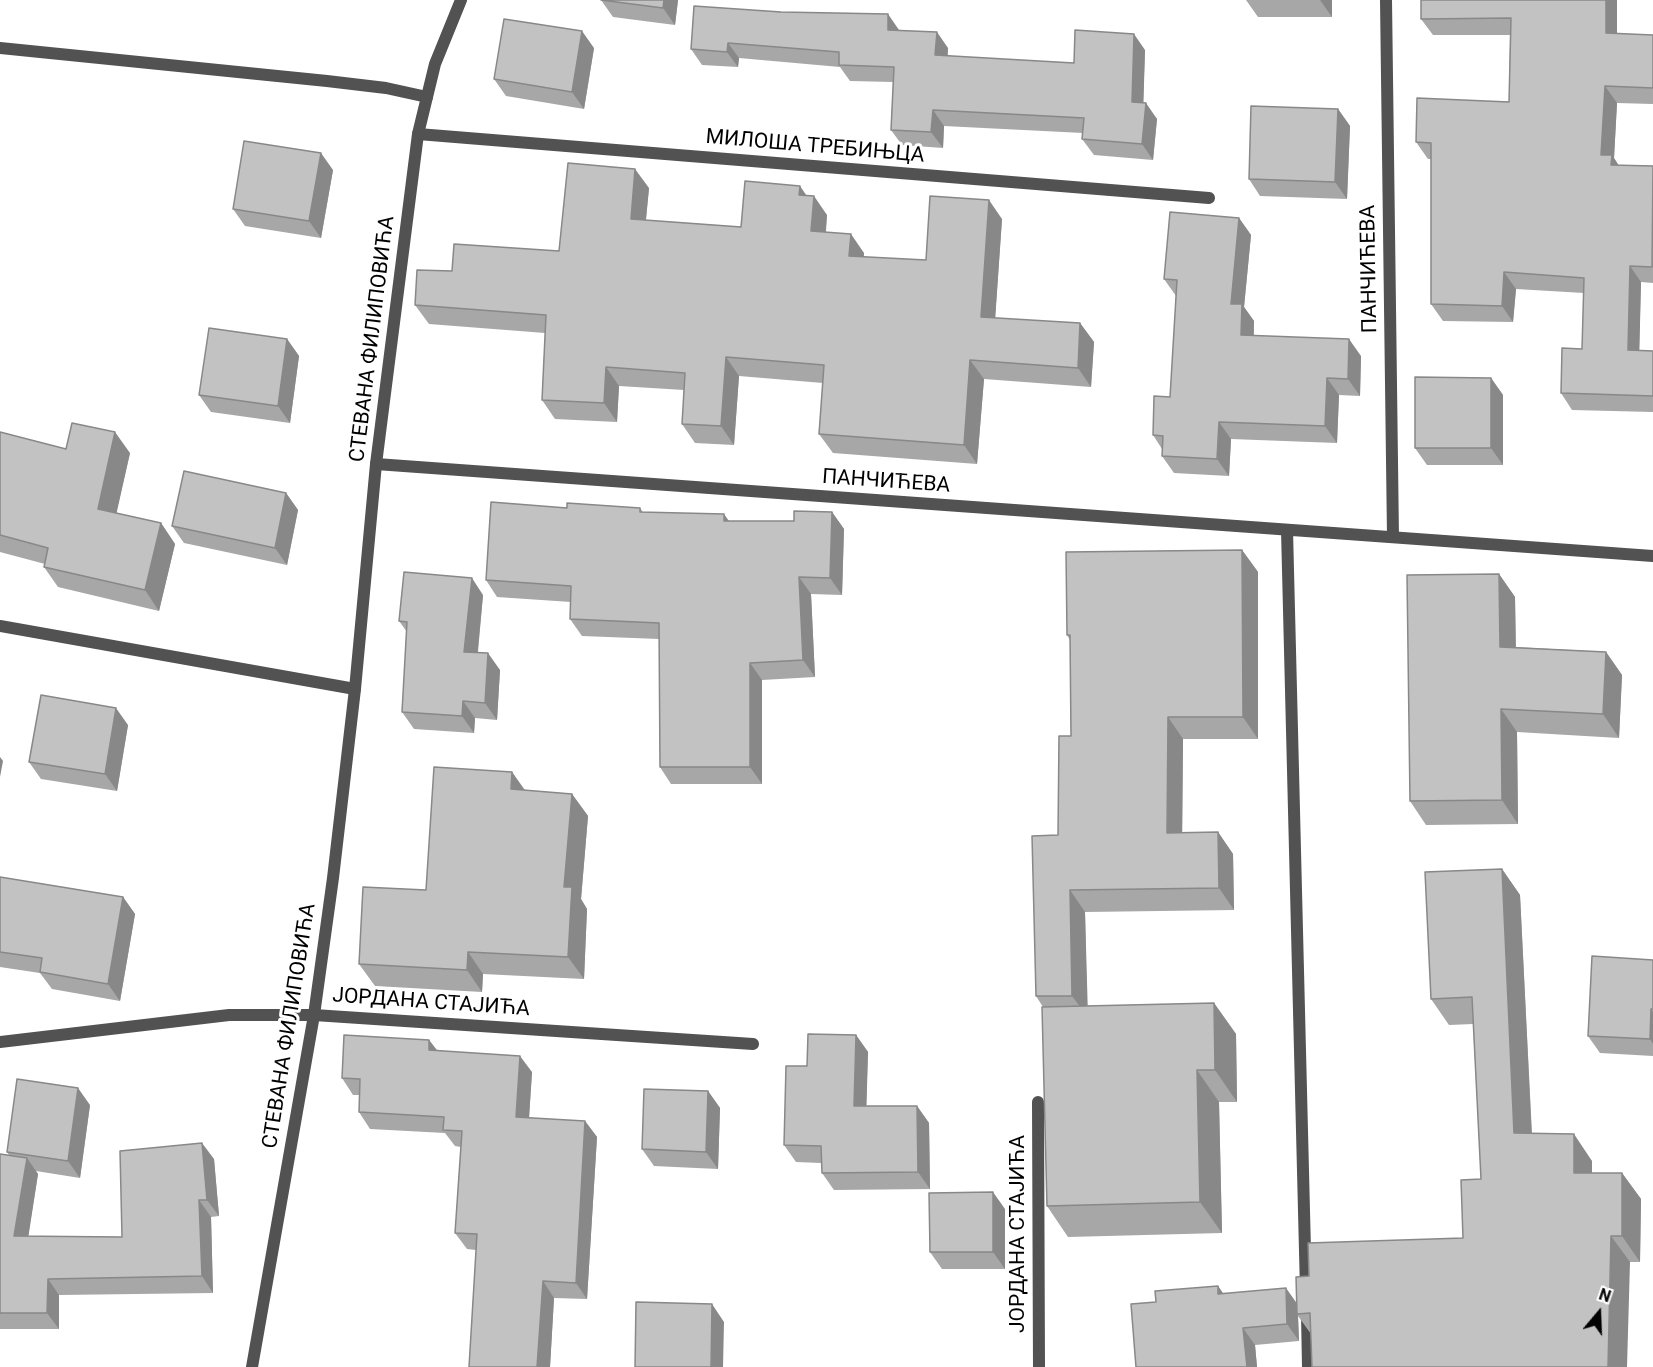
<!DOCTYPE html>
<meta charset="utf-8">
<style>
body{margin:0}
#map{position:relative;width:1653px;height:1367px;overflow:hidden;background:#fff;font-family:Roboto,sans-serif}
canvas{display:block}
.north{position:absolute;left:1569px;top:1283px;width:60px;height:60px;-webkit-text-stroke:4px #fff;paint-order:stroke;rotate:19deg;font-size:16px;font-weight:700;line-height:24px;text-align:center;color:#000}
.north::after{content:'';display:block;margin:auto;width:21px;height:27px;background:#000;clip-path:polygon(50% 0,100% 100%,50% 72%,0 100%)}
</style>
<div id="map">
<canvas width="1653" height="1367"></canvas>
<div class="north">N</div>
</div>
<script>
const ctx = document.querySelector('canvas').getContext('2d');
ctx.lineJoin = 'round';
function strokePath(path, color, width, dash) { ctx.strokeStyle = color; ctx.lineWidth = width; ctx.lineCap = dash ? 'butt' : 'round'; ctx.setLineDash(dash || []); ctx.stroke(path); }
function fillPath(path, color) { ctx.fillStyle = color; ctx.fill(path, 'evenodd'); }
function drawText(font, color, halo, rows, align = 'center') {
  ctx.font = font + ' Roboto,sans-serif'; ctx.lineWidth = 6; ctx.setLineDash([]); ctx.textBaseline = 'middle'; ctx.strokeStyle = halo; ctx.fillStyle = color; for (const [text, x, y, turn = 0] of rows) {
    ctx.save(); ctx.translate(x, y); ctx.rotate((+turn || 0) * Math.PI / 180); ctx.textAlign = isNaN(turn) ? turn : align; if (halo) ctx.strokeText(text, 0, 0); ctx.fillText(text, 0, 0); ctx.restore();
  }
}
strokePath(new Path2D(`
 M0,48L327,81L386,88L427,97`), '#525252', 12);
strokePath(new Path2D(`
 M1386,0L1393,537
 M418,134L1209,198
 M376,464L1653,556
 M1287,530L1306,1291
 M0,626L355,689
 M0,1042L229,1015H314L753,1044
 M1038,1102L1039,1367
 M1307,1314L1308,1367`), '#525252', 12);
strokePath(new Path2D(`
 M252,1367L314,1015L333,878L355,689L376,464L418,134L435,64L461,0`), '#525252', 12);
fillPath(new Path2D(`
 M601,0H678L675,25L613,17Z
 M1246,0H1332V17H1258Z
 M1421,0H1617V34L1653,35V104L1617,103L1614,158L1618,165L1653,166V283L1641,282L1639,350L1653,351V412L1572,410L1561,393L1582,349L1584,293L1516,289L1513,322L1443,321L1431,304V159H1428L1416,142L1509,102L1510,35H1433L1421,19Z
 M694,6L899,30L948,48L947,56L1074,63L1145,50L1143,103L1157,119L1153,160L1094,155L1082,139L1083,133L944,126L943,148L902,145L891,130L893,82L850,81L840,67L739,58L738,67L702,65L691,49Z
 M594,48L584,109L506,96L494,79Z
 M1338,109L1350,126L1347,199L1260,196L1249,179Z
 M333,170L321,238L245,226L233,209Z
 M649,188L646,220L741,227L806,195L827,215L826,232L864,253V257L926,260L1002,219L995,318L1080,323L1094,342L1091,387L984,379L977,464L833,453L819,434L823,383L739,376L734,445L695,443L682,424L684,390L619,386L617,422L555,419L542,400L545,333L429,324L415,305L452,271L559,251Z
 M1239,218L1251,235L1244,307L1254,321V335L1361,356L1360,396L1339,395L1337,443L1231,439L1229,476L1174,473L1162,456V449L1153,435L1170,397L1176,296L1164,279Z
 M287,339L299,356L290,423L211,412L199,395Z
 M1491,378L1503,395V465H1427L1415,448Z
 M0,432L66,449L130,453L116,513L161,523L175,544L159,611L58,587L44,567L45,564L0,552Z
 M286,493L298,510L287,565L184,543L172,526Z
 M567,508H640L643,512L729,521H794L832,512L844,529L842,595L811,594L815,677L762,680V784H671L660,767L659,639L582,636L570,619L571,602L497,597L486,580Z
 M1242,550L1258,572V739H1183L1182,833L1218,832L1233,854L1234,910L1085,912L1087,1006L1214,1003L1236,1034L1237,1102H1219L1222,1233L1068,1237L1047,1206L1043,1007L1036,996L1058,835L1071,736L1070,640L1067,635Z
 M1499,574L1515,597L1516,647L1606,652L1622,675L1619,738L1517,732L1518,824L1426,825L1410,801Z
 M483,595L478,652L500,670L497,720L475,718L474,733L414,729L402,712L407,632L399,621Z
 M128,725L117,791L41,779L29,762Z
 M512,772L525,790L572,794L588,816L581,899L587,909L584,979L483,974L482,992L375,986L359,964L426,890Z
 M1502,869L1520,895L1532,1134L1592,1161V1173H1622L1641,1199L1640,1262H1630L1311,1334L1298,1316L1299,1341L1255,1345L1257,1367H1136L1156,1302L1218,1286L1223,1294L1297,1303L1309,1276L1463,1238L1481,1179L1473,1024L1449,1025L1431,999Z
 M0,877L123,897L135,914L120,1001L52,989L40,973L0,967Z
 M1653,960V1056L1600,1053L1588,1036Z
 M856,1035L868,1052L866,1106H917L929,1123L930,1189L834,1190L822,1173L821,1163L796,1162L784,1145L807,1066Z
 M429,1040L437,1050L532,1072L529,1118L585,1121L597,1137L587,1299L554,1298L550,1367H469L476,1250L467,1249L455,1233L461,1147L455,1146L445,1133L370,1129L359,1112L360,1095H353L342,1078Z
 M708,1091L720,1108L718,1169L654,1166L642,1149Z
 M90,1105L80,1178L36,1171L38,1174L28,1236L122,1237L214,1159L219,1216L211,1217L213,1293L59,1295V1329H0V1154L9,1155L7,1152Z
 M1005,1209V1269H942L930,1252Z`), '#a7a7a7');
fillPath(new Path2D(`
 M664,0H678L675,25L663,8Z
 M1320,0H1332V17Z
 M1606,0H1617V50L1606,33Z
 M888,14L899,30H888Z
 M582,31L594,48L584,109L572,92Z
 M937,32L948,48L947,71L935,55Z
 M1134,34L1145,50L1143,118L1132,102Z
 M728,43L739,58L738,67L727,52Z
 M1605,86L1617,103L1614,158L1623,172V181L1601,155Z
 M1146,103L1157,119L1153,160L1142,144Z
 M1338,109L1350,126L1347,199L1335,182Z
 M933,110L944,126L943,148L931,132Z
 M321,153L333,170L321,238L309,221Z
 M635,169L649,188L644,238L631,219Z
 M800,186L813,205L814,196L827,215L824,250L811,231L799,195Z
 M989,200L1002,219L994,336L981,317Z
 M1239,218L1251,235L1244,307L1254,321L1253,352L1241,335L1231,304Z
 M851,234L864,253L862,275L849,256Z
 M1630,266L1641,282L1639,366L1628,350Z
 M1504,272L1516,289L1513,322L1502,306Z
 M1080,323L1094,342L1091,387L1078,368Z
 M287,339L299,356L290,423L278,406Z
 M1349,339L1361,356L1360,396L1348,379Z
 M726,357L739,376L734,445L721,426Z
 M970,360L984,379L977,464L964,445Z
 M606,367L619,386L617,422L604,403Z
 M1327,378L1339,395L1337,443L1325,426Z
 M1491,378L1503,395V465L1491,448Z
 M1219,422L1231,439L1229,476L1217,459Z
 M115,432L130,453L113,529L98,509Z
 M286,493L298,510L287,565L275,548Z
 M832,512L844,529L842,595L830,578Z
 M724,514L736,531L724,521Z
 M161,523L175,544L159,611L145,590Z
 M1242,550L1258,572V739L1243,717Z
 M1499,574L1515,597L1516,670L1500,647Z
 M799,577L811,594L815,677L803,660Z
 M472,578L483,595L476,669L464,652Z
 M1606,652L1622,675L1619,738L1603,714Z
 M488,653L500,670L497,720L485,703Z
 M750,663L762,680V784L750,767Z
 M463,701L475,718L474,733L462,716Z
 M116,708L128,725L117,791L105,774Z
 M1501,709L1517,732L1518,824L1502,800Z
 M1168,717L1183,739L1182,855L1167,833Z
 M0,757L3,761L0,777Z
 M512,772L527,794L511,789Z
 M572,794L588,816L581,899L587,909L584,979L568,957L564,887Z
 M1218,832L1233,854L1234,910L1219,888Z
 M1502,869L1520,895L1533,1160L1514,1133Z
 M1070,890L1085,912L1088,1017L1072,996Z
 M123,897L135,914L120,1001L108,984Z
 M468,952L483,974L482,992L467,970Z
 M1214,1003L1236,1034L1237,1102L1215,1070Z
 M1651,1009L1653,1012V1044L1650,1039Z
 M856,1035L868,1052L866,1123L854,1106Z
 M429,1040L441,1056L429,1050Z
 M520,1056L532,1072L528,1133L516,1117Z
 M1197,1070L1219,1102L1222,1233L1200,1202Z
 M78,1088L90,1105L80,1178L68,1161Z
 M708,1091L720,1108L718,1169L706,1152Z
 M917,1106L929,1123L930,1189L918,1172Z
 M585,1121L597,1137L587,1299L576,1283Z
 M1574,1134L1592,1161V1199L1574,1173Z
 M202,1143L214,1159L219,1216L207,1200Z
 M27,1158L38,1174L26,1252L14,1236Z
 M1622,1173L1641,1199L1640,1262L1622,1236Z
 M993,1192L1005,1209V1269L993,1252Z
 M199,1200L211,1217L213,1293L202,1276Z
 M1611,1236L1630,1262L1627,1367H1608Z
 M48,1279L59,1295V1329L47,1313Z
 M543,1281L554,1298L550,1367H537Z
 M1218,1286L1230,1303L1218,1294Z
 M1286,1288L1298,1305L1297,1314L1298,1316L1299,1341L1287,1324Z
 M712,1304L724,1322L723,1367H711Z
 M1243,1328L1255,1345L1257,1367H1247Z`), '#888');
const building = new Path2D(`
 M601,0H664L663,8Z
 M1421,0H1606V33L1653,35V88L1605,86L1601,155H1612L1611,165L1653,166L1652,267L1630,266L1628,350L1653,351V396L1561,393L1562,348L1582,349L1584,278L1504,272L1502,306L1431,304V143L1416,142L1417,98L1509,102L1511,18L1421,19Z
 M694,6L781,12L888,14V30L937,32L935,55L1074,63L1075,30L1134,34L1132,102L1146,103L1142,144L1082,139L1084,118L933,110L931,132L891,130L894,67L839,65V52L728,43L727,52L691,49Z
 M504,19L582,31L572,92L494,79Z
 M1251,106L1338,109L1335,182L1249,179Z
 M244,141L321,153L309,221L233,209Z
 M568,163L635,169L631,219L741,227L745,181L800,186L799,195L814,196L811,231L851,234L849,256L926,260L930,196L989,200L981,317L1080,323L1078,368L970,360L964,445L819,434L824,365L726,357L721,426L682,424L685,373L606,367L604,403L542,400L546,315L415,305L417,270L452,271L454,244L559,251Z
 M1170,212L1239,218L1231,304H1242L1241,335L1349,339L1348,379L1327,378L1325,426L1219,422L1217,459L1162,456L1163,436L1153,435L1154,396L1170,397L1177,280L1164,279Z
 M209,328L287,339L278,406L199,395Z
 M1415,377L1491,378V448H1415Z
 M72,423L115,432L98,509L161,523L145,590L44,567L48,548L0,535V432L66,449Z
 M184,471L286,493L275,548L172,526Z
 M491,502L567,508V503L640,508V512L724,514V521H794V511L832,512L830,578L799,577L803,660L750,663V767H660L659,623L570,619L571,586L486,580Z
 M1242,550L1243,717H1168L1167,833L1218,832L1219,888L1070,890L1072,996H1036L1032,836L1058,835L1059,736H1071L1070,635H1067L1066,552Z
 M404,572L472,578L464,652L488,653L485,703L463,701L462,716L402,712L407,622L399,621Z
 M1499,574L1500,647L1606,652L1603,714L1501,709L1502,800L1410,801L1407,575Z
 M41,695L116,708L105,774L29,762Z
 M434,767L512,772L511,789L572,794L564,887H572L568,957L468,952L467,970L359,964L363,887L426,890Z
 M1502,869L1514,1133L1574,1134V1173H1622V1236H1611L1608,1367H1312L1310,1313L1297,1314L1296,1277L1309,1276L1308,1243L1463,1238L1461,1180L1481,1179L1472,997L1431,999L1425,872Z
 M0,877L123,897L108,984L40,972L42,958L0,952Z
 M1592,956L1653,960V1009H1651L1650,1039L1588,1036Z
 M1214,1003L1215,1070H1197L1200,1202L1047,1206L1042,1007Z
 M808,1034L856,1035L854,1106H917L918,1172L822,1173L821,1146L784,1145L786,1066H807Z
 M344,1035L429,1040V1050L520,1056L516,1117L585,1121L576,1283L543,1281L537,1367H469L477,1234L455,1233L462,1131L443,1130L444,1117L359,1112L360,1079L342,1078Z
 M17,1079L78,1088L68,1161L7,1152Z
 M644,1089L708,1091L706,1152L642,1149Z
 M202,1143L207,1200H199L202,1276L48,1279L47,1313H0V1154L27,1158L14,1236L122,1237L120,1151Z
 M993,1192V1252H930L929,1193Z
 M1218,1286V1294L1286,1288L1287,1324L1243,1328L1247,1367H1136L1131,1304L1156,1302L1155,1291Z
 M636,1302L712,1304L711,1367H635Z`);
fillPath(building, '#c2c2c2');
strokePath(building, '#888', 1.5);
drawText('21px', '#000', '#fff', [
 ["МИЛОША ТРЕБИЊЦА",815,147,5],
 ["ПАНЧИЋЕВА",1370,269,-91],
 ["СТЕВАНА ФИЛИПОВИЋА",373,339,-83],
 ["ПАНЧИЋЕВА",886,482,4],
 ["ЈОРДАНА СТАЈИЋА",431,1003,4],
 ["СТЕВАНА ФИЛИПОВИЋА",290,1026,-81],
 ["ЈОРДАНА СТАЈИЋА",1019,1234,-90]
]);
</script>
